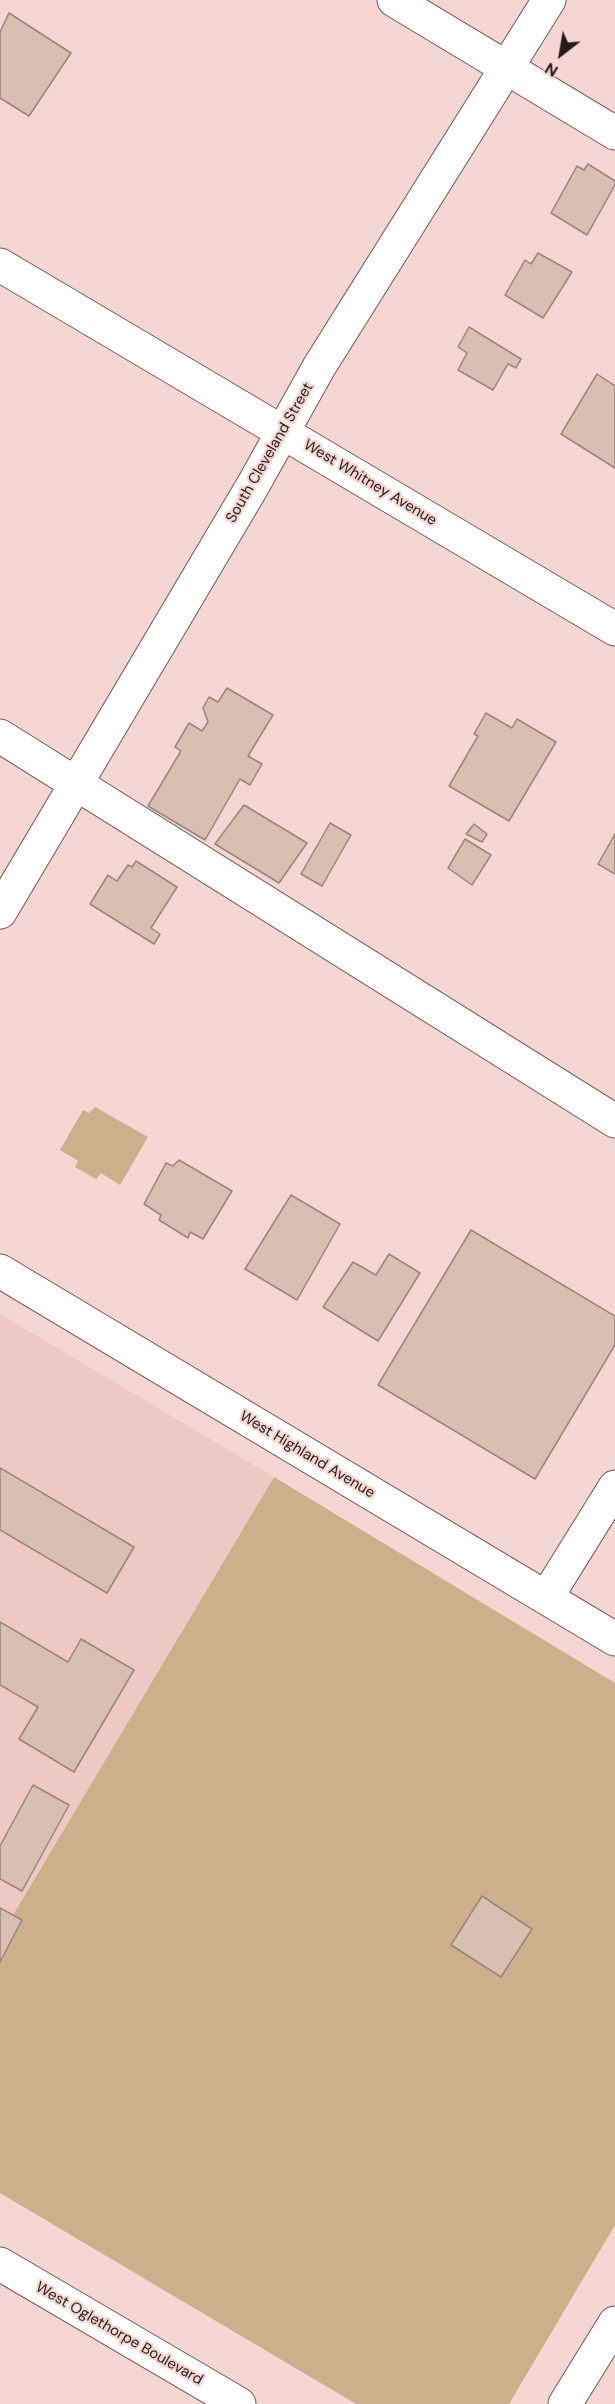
<!DOCTYPE html>
<style>
body{margin:0}
#map{position:relative;width:615px;height:2404px;overflow:hidden;background:#f4d7d3;font-family:"DM Sans",sans-serif}
canvas{display:block}
.north{position:absolute;left:531px;top:24px;width:60px;height:60px;-webkit-text-stroke:4px #f4d7d3;paint-order:stroke;rotate:211deg;font-size:16px;font-weight:700;line-height:24px;text-align:center;color:#261c1a}
.north::after{content:'';display:block;margin:auto;width:21px;height:27px;background:#261c1a;clip-path:polygon(50% 0,100% 100%,50% 72%,0 100%)}
</style>
<div id="map">
<canvas width="615" height="2404"></canvas>
<div class="north">N</div>
</div>
<script>
const ctx = document.querySelector('canvas').getContext('2d');
ctx.lineJoin = 'round';
function fillPath(path, color) { ctx.fillStyle = color; ctx.fill(path, 'evenodd'); }
function strokePath(path, color, width, dash) { ctx.strokeStyle = color; ctx.lineWidth = width; ctx.lineCap = dash ? 'butt' : 'round'; ctx.setLineDash(dash || []); ctx.stroke(path); }
function drawText(font, color, halo, rows, align = 'center') {
  ctx.font = font + ' "DM Sans",sans-serif'; ctx.lineWidth = 4.5; ctx.setLineDash([]); ctx.textBaseline = 'middle'; ctx.strokeStyle = halo; ctx.fillStyle = color; for (const [text, x, y, turn = 0] of rows) {
    ctx.save(); ctx.translate(x, y); ctx.rotate((+turn || 0) * Math.PI / 180); ctx.textAlign = isNaN(turn) ? turn : align; if (halo) ctx.strokeText(text, 0, 0); ctx.fillText(text, 0, 0); ctx.restore();
  }
}
fillPath(new Path2D(`
 M0,1314L274,1477L0,1937Z`), '#eec9c4');
fillPath(new Path2D(`
 M95,1107L148,1137L120,1185L101,1173L96,1179L75,1167L78,1161L60,1150L83,1110L89,1113Z
 M274,1477L615,1683V2225L509,2404H356L0,2193V1937Z`), '#cbb08b');
const building = new Path2D(`
 M9,13L71,53L29,116L0,98V32Z
 M588,164L615,181V185L587,235L551,213L577,166L584,170Z
 M538,253L572,272L543,318L505,295L525,260L531,264Z
 M469,327L521,359L516,368L508,364L493,390L458,370L467,353L458,347Z
 M597,374L615,386V468L561,434Z
 M227,688L273,715L248,756L262,764L250,785L240,779L205,840L148,806L181,751L175,747L189,723L202,731L208,722L203,708L209,697L218,702Z
 M486,713L512,728L517,719L556,742L509,821L449,786L478,736L474,734Z
 M244,805L307,843L279,883L215,844Z
 M330,823L351,835L322,886L301,874Z
 M474,824L487,834L482,842L466,834Z
 M615,834V874L598,864Z
 M465,839L491,855L472,885L448,868Z
 M136,861L177,887L151,928L160,934L154,944L90,904L108,875L117,881L128,865L132,867Z
 M179,1160L232,1191L203,1239L190,1232L188,1238L159,1220L161,1215L144,1204L166,1163L173,1166Z
 M291,1195L340,1224L297,1300L245,1269Z
 M471,1230L615,1316V1345L535,1479L378,1385Z
 M389,1254L420,1273L378,1341L323,1307L353,1262L376,1275Z
 M0,1468L134,1547L107,1593L0,1530Z
 M0,1622L68,1662L81,1639L134,1670L74,1772L19,1739L38,1707L0,1685Z
 M33,1785L69,1805L22,1891L0,1879V1846Z
 M482,1896L532,1929L501,1977L451,1945Z
 M0,1908L22,1920L0,1962Z`);
fillPath(building, '#d7bfb2');
strokePath(building, '#9b8579', 1.5);
const minor = new Path2D(`
 M394,0L615,133
 M0,265L615,629
 M0,736L615,1121
 M0,912L252,487L319,367L549,0
 M0,1271L615,1639
 M546,1598L615,1487`);
const major = new Path2D(`
 M0,2264L239,2404
 M565,2404L615,2323`);
strokePath(minor, '#705854', 35);
strokePath(major, '#705854', 35);
strokePath(minor, '#fff', 33);
strokePath(major, '#fff', 33);
drawText('15px', '#261c1a', '#f4d7d3', [
 ["South Cleveland Street",270,453,-60],
 ["West Whitney Avenue",370,483,31],
 ["West Highland Avenue",307,1455,31],
 ["West Oglethorpe Boulevard",119,2334,30]
]);
</script>
